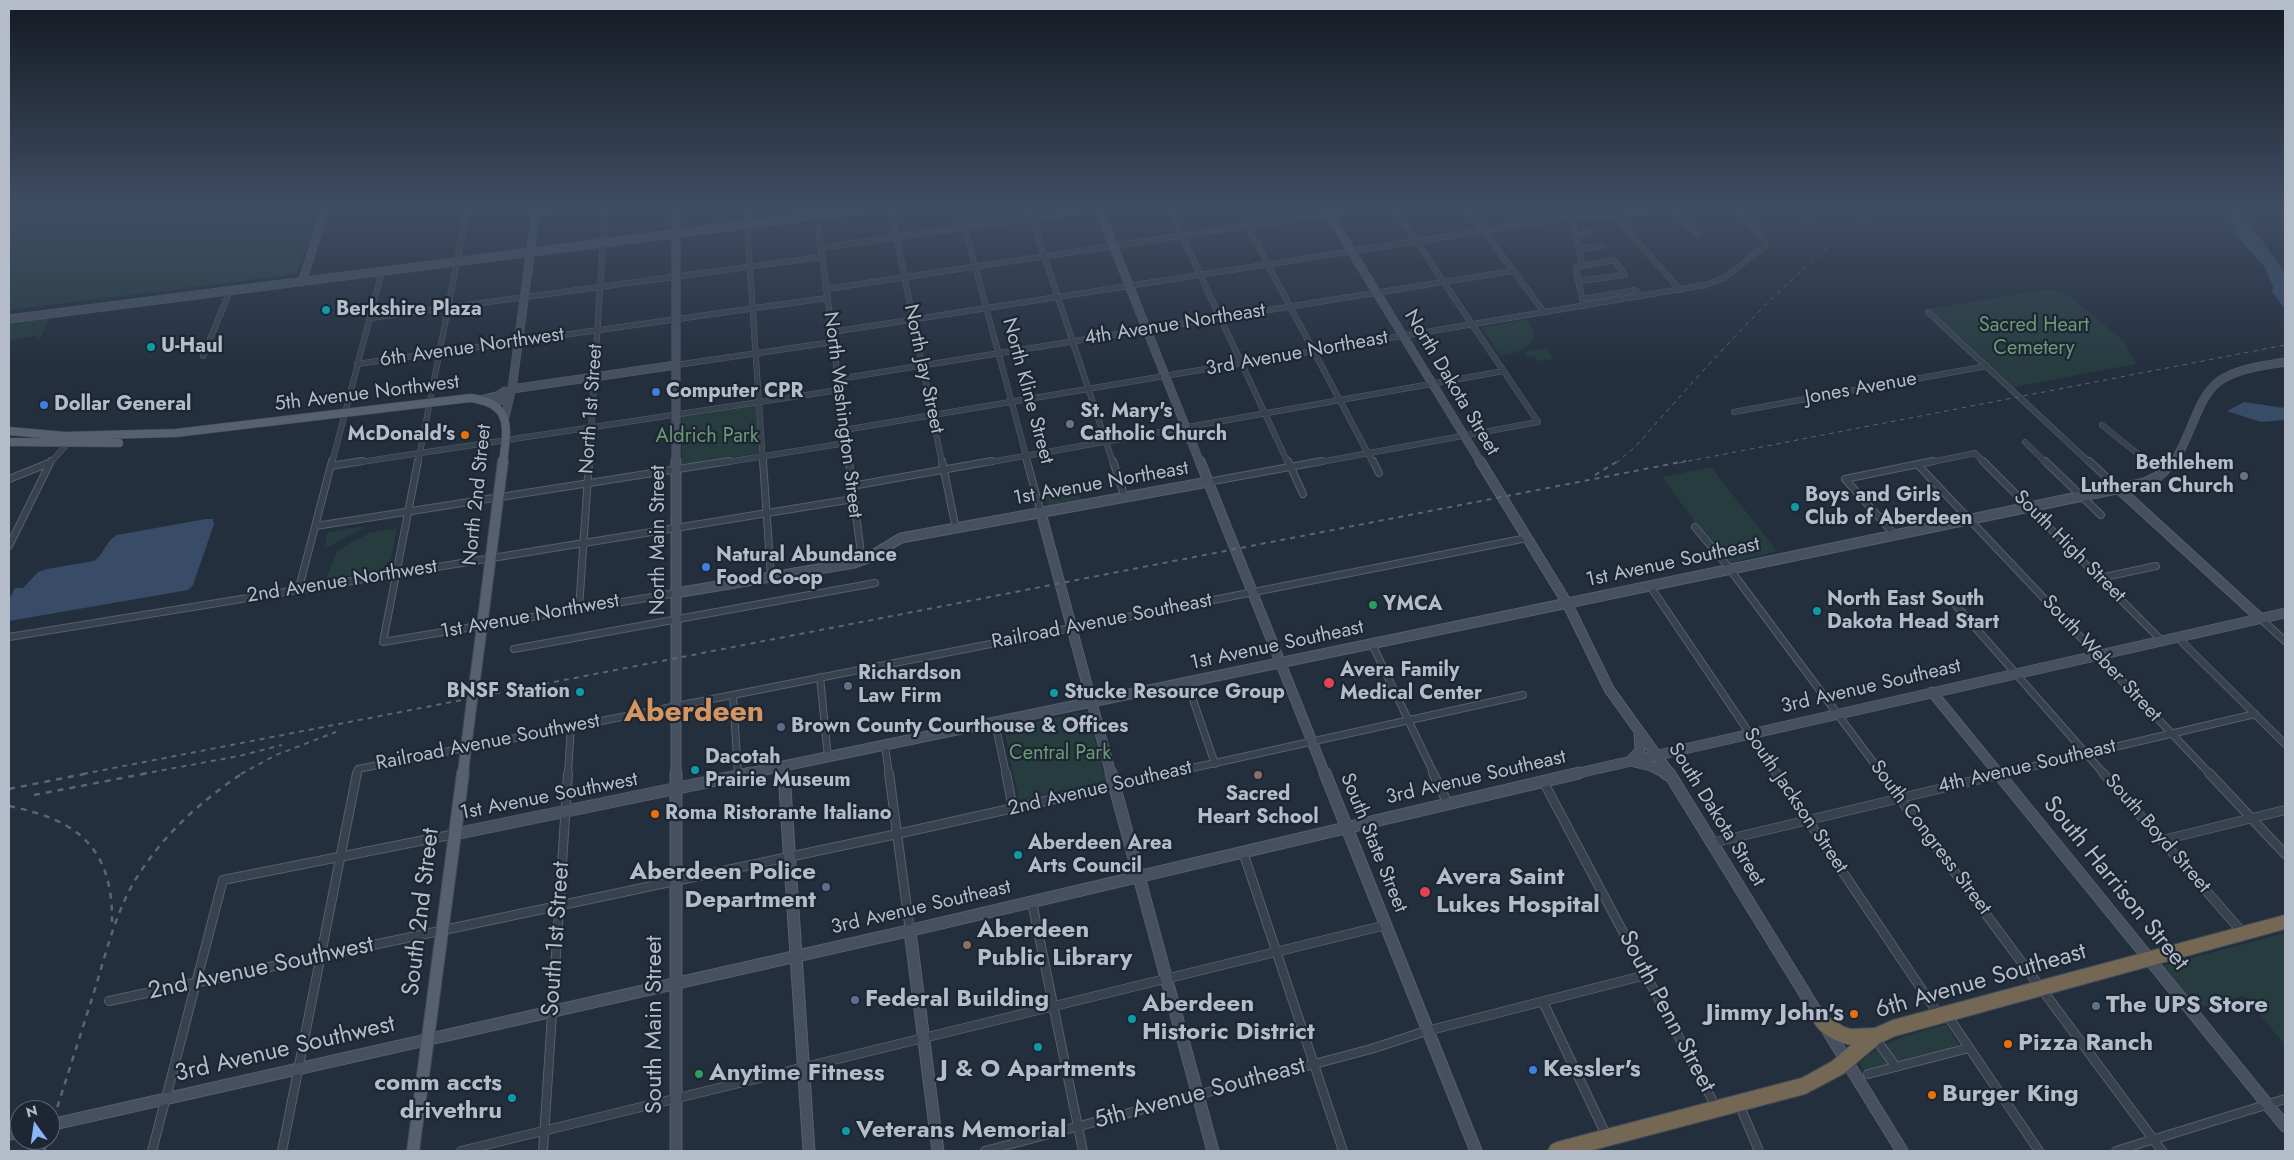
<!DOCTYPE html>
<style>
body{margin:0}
#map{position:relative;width:2294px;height:1160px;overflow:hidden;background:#242f3e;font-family:Jost,sans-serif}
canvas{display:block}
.frame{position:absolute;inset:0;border:10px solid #b4bcc9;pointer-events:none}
.north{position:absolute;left:10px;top:1100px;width:50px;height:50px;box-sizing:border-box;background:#1d2633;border:1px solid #59626f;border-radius:50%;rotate:346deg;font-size:14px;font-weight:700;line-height:20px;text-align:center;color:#b4bcc9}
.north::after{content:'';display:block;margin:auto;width:18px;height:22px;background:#8ab4f8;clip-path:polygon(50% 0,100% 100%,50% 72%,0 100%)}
</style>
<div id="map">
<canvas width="2294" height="1160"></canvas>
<div class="frame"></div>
<div class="north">N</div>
</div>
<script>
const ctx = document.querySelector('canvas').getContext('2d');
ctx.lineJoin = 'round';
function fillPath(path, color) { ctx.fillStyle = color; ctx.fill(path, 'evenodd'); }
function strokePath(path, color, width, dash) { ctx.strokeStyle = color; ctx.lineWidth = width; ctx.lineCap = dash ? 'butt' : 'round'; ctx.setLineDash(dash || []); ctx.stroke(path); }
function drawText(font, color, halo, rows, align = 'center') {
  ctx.font = font + ' Jost,sans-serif'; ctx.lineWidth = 4.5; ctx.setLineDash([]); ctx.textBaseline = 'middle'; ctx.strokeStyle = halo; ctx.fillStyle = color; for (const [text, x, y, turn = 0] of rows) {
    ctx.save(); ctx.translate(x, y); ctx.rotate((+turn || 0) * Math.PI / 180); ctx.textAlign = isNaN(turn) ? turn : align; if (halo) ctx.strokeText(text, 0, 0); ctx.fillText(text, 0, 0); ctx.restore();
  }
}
fillPath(new Path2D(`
 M9,210H319L297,274L9,310Z
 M2050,289L2070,297L2124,341L2136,364L2014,387L1929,309Z
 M50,316L41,337L36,338L37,335L9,341V321Z
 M1527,320L1534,332V339C1526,351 1514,353 1501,356L1482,329L1484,327Z
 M1547,348L1553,359L1537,361L1534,356L1527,357L1524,352Z
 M756,405L759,453L682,466V416Z
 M1711,467L1777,551L1726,564L1662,477Z
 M1049,489L1051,495L1078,490L1081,500L1048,506L1043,490Z
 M366,526L324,549L328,532Z
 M397,528L391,559L379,571L326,579L337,551L369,533Z
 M1087,711L1106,781L1019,800L1004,729Z
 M2285,933V1045L2244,996L2197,1008L2162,966Z
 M1946,1025L1962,1049L1868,1074L1859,1063C1884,1040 1914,1033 1946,1025Z`), '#263c3f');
fillPath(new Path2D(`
 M2226,210H2240L2285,273V309L2272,291L2273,287L2264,266L2236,236Z
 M2244,402L2285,408V420L2261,422L2227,411Z
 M206,519H213L214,524L193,585L188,590L9,621V600L15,588H23L38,572L47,569L94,561C104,554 105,542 117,535Z`), '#394c67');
const streetFar2 = new Path2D(`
 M746,210L763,463
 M816,210L849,463
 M891,210L942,463
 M960,210L1028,463
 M1029,210L1113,463
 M1170,210L1288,463
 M1239,210L1373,463
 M1468,210L1544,312
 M1674,210L1698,235
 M1797,210L1806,221
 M1853,210L1855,212
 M536,214L566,210
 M1614,215L1680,290
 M1572,217L1582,265
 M1575,235L1591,233
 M820,248L1088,210
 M1579,249L1602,246
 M1579,281L1625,275L1614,260L1577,267L1576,271L1584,306
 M826,289L1353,210
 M1583,299L1635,290L1641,296
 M1928,312L2090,463
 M370,318L821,257
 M832,332L1579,216L1621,215L1659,210
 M203,356L230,291
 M357,364L827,298
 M676,365L833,342
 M838,379L1512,271
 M1734,412L1987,366
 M2102,425L2149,463
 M844,430L1705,285L1724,278L1765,246V242L1739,210
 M2025,442L2046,463
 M50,463L71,440
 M332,463L382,271
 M354,463L839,390
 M418,463L467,210
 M589,463L605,210
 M721,463L846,443
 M985,463L1504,371
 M1315,463L1538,422L1395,210
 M1927,463L1975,453L1985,463`);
const streetFar1 = new Path2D(`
 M418,461L383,642L676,593
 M763,461L771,577
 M849,461L862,561
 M942,461L956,529
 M1027,461L1041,513
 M1113,461L1125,498
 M1288,461L1303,494
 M1373,461L1379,473
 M1983,461L2162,641
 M2045,461L2101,515
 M2089,461L2119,489
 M2147,461L2165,472
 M1918,465L2210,774
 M331,466L362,461
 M9,479L49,463
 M1208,482L1322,461
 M852,486L992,461
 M316,526L729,461
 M1695,527L1726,564L1882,774
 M1894,534L1845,479L1933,461
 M9,546L51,461
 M2100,578L2156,566
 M1650,586L1777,774
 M299,588L332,461
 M1952,601L2104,774
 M579,609L589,461
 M2261,619L2285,641
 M9,637L853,499
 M2178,638L2285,744
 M1372,644L1434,774
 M514,649L875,583
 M820,677L828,758
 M1187,682L1215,764
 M733,695L738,774
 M995,723L1006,774
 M885,746L889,774
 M357,774L358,769L1527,538
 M568,774L571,727
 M1165,774L1523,695
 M2000,774L2255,714`);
const street = new Path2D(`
 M738,773V776
 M889,773L910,931
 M1006,773L1013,809
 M1433,773L1448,804
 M1776,773L1939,1015
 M1881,773L2162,1151
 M2103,773L2243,933
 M2209,773L2285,854
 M1543,781L1717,1109
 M2163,840L2285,810
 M1712,843L2006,773
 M1243,852L1343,1151
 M1032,902L1083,1151
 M109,1001L897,834L1171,773
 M1543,1002L1607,1137
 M1947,1015L2039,1151
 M1875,1038L1896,1067
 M1868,1074L1969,1048
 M1739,1104L1759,1151
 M152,1151L223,880L455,834
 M282,1151L357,773
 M461,1151L1386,925
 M543,1151L568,773
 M985,1151L1371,1049L1423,1032L1646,975
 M2116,1151L2285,1099`);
const secondaryFar2 = new Path2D(`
 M676,210V463
 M1099,210L1200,463
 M1326,210L1481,463
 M302,282L325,210
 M9,319L860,210
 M512,389L676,365
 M480,400L497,396L505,391
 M494,405L507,396L512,389L536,210
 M505,417L511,391
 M2173,463C2190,440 2197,398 2218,382C2237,368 2263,366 2285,362`);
const secondaryFar1 = new Path2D(`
 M676,461V774
 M1200,461L1325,774
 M1480,461L1567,603L1609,689L1670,774
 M2119,489L2261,619
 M1041,513L1111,774
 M676,593L854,563L868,558L901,538L1208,482
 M1932,692L1999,774
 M1631,760L1640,751L1639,732
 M1634,762L1651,766L1667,774
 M784,767V774
 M745,774L2145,483L2157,477L2174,461
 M1574,774L2285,613`);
const secondary = new Path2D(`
 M676,773V1151
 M784,773L809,1151
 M1111,773L1213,1151
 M1325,773L1476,1151
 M1665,773L1668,775
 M1669,773L1902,1151
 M1998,773L2285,1126
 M455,834L751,773
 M910,931L938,1151
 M50,1125L912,930L1579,773
 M9,1134L20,1132`);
const primaryFar2 = new Path2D(`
 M9,431L65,436L176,433L470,398C514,403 507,430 503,463
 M9,442L119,443`);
const primaryFar1 = new Path2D(`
 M483,618L503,461
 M475,679L481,634
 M467,740L471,708
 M463,774L465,756`);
const primary = new Path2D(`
 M413,1151L463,773`);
const highway = new Path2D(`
 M2285,915V929L1895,1036L1880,1043L1843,1074L1805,1094L1589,1151H1548L1551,1145L1557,1142L1802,1078L1831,1062L1851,1045C1837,1042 1819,1034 1813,1020L1815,1014L1821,1012L1844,1027L1851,1029L1875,1028L1893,1020Z`);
strokePath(streetFar2, '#565f6c', 6);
strokePath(streetFar1, '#565f6c', 8);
strokePath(street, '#565f6c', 10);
strokePath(secondaryFar2, '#565f6c', 9);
strokePath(secondaryFar1, '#565f6c', 11);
strokePath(secondary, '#565f6c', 13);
strokePath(primaryFar2, '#414a57', 9);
strokePath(primaryFar1, '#414a57', 12);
strokePath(primary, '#414a57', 14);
strokePath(highway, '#434c59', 2);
strokePath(streetFar2, '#38414e', 5);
strokePath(streetFar1, '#38414e', 6);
strokePath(street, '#38414e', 8);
strokePath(secondaryFar2, '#465061', 8);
strokePath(secondaryFar1, '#465061', 9);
strokePath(secondary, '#465061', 11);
strokePath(primaryFar2, '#56606e', 8);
strokePath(primaryFar1, '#56606e', 10);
strokePath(primary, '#56606e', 12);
fillPath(highway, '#746855');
strokePath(new Path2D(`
 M1616,463L1634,448C1711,362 1782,278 1876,210
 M1679,463L2285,345`), '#5a6575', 1, [4.5, 4.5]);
strokePath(new Path2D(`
 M1595,475L1618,461
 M83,774L1686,461
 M142,774L239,756L282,745
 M241,774L276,755L336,732`), '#5a6575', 2, [5, 5]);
strokePath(new Path2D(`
 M9,789L89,773
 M34,795L148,773
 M9,806C78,820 113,848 112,922
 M50,1130C65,1083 80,1036 95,989C106,953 115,915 134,882C161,837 199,802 243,773
 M44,1151L47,1140`), '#5a6575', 2.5, [6, 6]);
const primaryBridge = new Path2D(`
 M481,634L483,618
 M471,708L475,679
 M465,756L467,740`);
strokePath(primaryBridge, '#414a57', 12, []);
strokePath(primaryBridge, '#56606e', 10);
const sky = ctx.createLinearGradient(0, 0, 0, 372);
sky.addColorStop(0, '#141a22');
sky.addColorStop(0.56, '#3f4d63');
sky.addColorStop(1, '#3f4d6300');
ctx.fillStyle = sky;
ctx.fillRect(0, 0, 2294, 372);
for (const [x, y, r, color] of [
 [326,310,5,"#0f9aa8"],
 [151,347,5,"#0f9aa8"],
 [656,392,5,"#3f7fe0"],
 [44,405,5,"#3f7fe0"],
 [1070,424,5,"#6b7280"],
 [465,435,5,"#e8710a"],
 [2244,476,5,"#6b7280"],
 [1795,507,5,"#0f9aa8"],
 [706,567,5,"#3f7fe0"],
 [1373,605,5,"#2e9e5b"],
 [1817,611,5,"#0f9aa8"],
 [1329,683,6,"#e0444e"],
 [848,686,5,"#5c6f8a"],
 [580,692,5,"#0f9aa8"],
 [1054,693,5,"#0f9aa8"],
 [781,727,5,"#5c6f8a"],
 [695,770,5,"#0f9aa8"],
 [1258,775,5,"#8d6e63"],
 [655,814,5,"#e8710a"],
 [1018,855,5,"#0f9aa8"],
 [826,887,5,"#5c6f8a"],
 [1425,892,6,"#e0444e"],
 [967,945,5,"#8d6e63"],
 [855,1000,5,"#5c6f8a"],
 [2096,1006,5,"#5c6f8a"],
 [1854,1014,5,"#e8710a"],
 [1132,1019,5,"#0f9aa8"],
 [2008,1044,5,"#e8710a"],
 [1038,1047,5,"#0f9aa8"],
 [1533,1070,5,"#3f7fe0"],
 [699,1074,5,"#2e9e5b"],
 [1932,1095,5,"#e8710a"],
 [512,1098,5,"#0f9aa8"],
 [846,1131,5,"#0f9aa8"]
]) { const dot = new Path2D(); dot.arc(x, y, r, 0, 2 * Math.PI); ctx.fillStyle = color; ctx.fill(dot); strokePath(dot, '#1d2633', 2); }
drawText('bold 20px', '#b4bcc9', '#1d2633', [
 ["Berkshire Plaza",336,310],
 ["U-Haul",161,347],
 ["Computer CPR",666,392],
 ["Dollar General",54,405],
 ["St. Mary's",1080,412],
 ["Catholic Church",1080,435],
 ["McDonald's",455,435,"right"],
 ["Bethlehem",2234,464,"right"],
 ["Lutheran Church",2234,487,"right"],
 ["Boys and Girls",1805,496],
 ["Club of Aberdeen",1805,519],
 ["Natural Abundance",716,556],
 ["Food Co-op",716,579],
 ["North East South",1827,600],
 ["Dakota Head Start",1827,623],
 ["YMCA",1383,605],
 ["Avera Family",1340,671],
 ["Medical Center",1340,694],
 ["Richardson",858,674],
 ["Law Firm",858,697],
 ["BNSF Station",570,692,"right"],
 ["Stucke Resource Group",1064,693],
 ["Brown County Courthouse & Offices",791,727],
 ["Dacotah",705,758],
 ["Prairie Museum",705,781],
 ["Sacred",1258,795,"center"],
 ["Heart School",1258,818,"center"],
 ["Roma Ristorante Italiano",665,814],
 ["Aberdeen Area",1028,844],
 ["Arts Council",1028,867]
], 'left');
drawText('20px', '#b4bcc9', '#1d2633', [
 ["4th Avenue Northeast",1175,325,-9],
 ["6th Avenue Northwest",472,348,-8],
 ["3rd Avenue Northeast",1297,354,-10],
 ["North Jay Street",923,369,78],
 ["North Dakota Street",1451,383,59],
 ["Jones Avenue",1861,389,-10],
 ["North Kline Street",1027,391,75],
 ["5th Avenue Northwest",367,394,-7],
 ["North 1st Street",592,409,-86],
 ["North Washington Street",842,415,83],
 ["1st Avenue Northeast",1101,484,-10],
 ["North 2nd Street",478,495,-84],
 ["North Main Street",659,540,-90],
 ["South High Street",2069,547,45],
 ["1st Avenue Southeast",1673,563,-12],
 ["2nd Avenue Northwest",342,582,-9],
 ["1st Avenue Northwest",530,617,-10],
 ["Railroad Avenue Southeast",1102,622,-11],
 ["1st Avenue Southeast",1277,646,-12],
 ["South Weber Street",2101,659,47],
 ["3rd Avenue Southeast",1871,687,-13],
 ["Railroad Avenue Southwest",488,743,-11],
 ["4th Avenue Southeast",2027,767,-13],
 ["3rd Avenue Southeast",1476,778,-13],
 ["2nd Avenue Southeast",1100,789,-13],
 ["1st Avenue Southwest",549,797,-11],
 ["South Jackson Street",1795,801,56],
 ["South Dakota Street",1716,815,58],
 ["South Boyd Street",2157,834,49],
 ["South Congress Street",1930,838,53],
 ["South State Street",1373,843,68],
 ["3rd Avenue Southeast",921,908,-13]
]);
drawText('20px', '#6b9a76', '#1d2633', [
 ["Sacred Heart",2034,326],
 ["Cemetery",2034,349],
 ["Aldrich Park",707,437],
 ["Central Park",1060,754]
]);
drawText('bold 24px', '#b4bcc9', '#1d2633', [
 ["Aberdeen Police",816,873,"right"],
 ["Department",816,901,"right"],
 ["Avera Saint",1436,878],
 ["Lukes Hospital",1436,906],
 ["Aberdeen",977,931],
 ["Public Library",977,959],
 ["Federal Building",865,1000],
 ["Aberdeen",1142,1005],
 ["Historic District",1142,1033],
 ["The UPS Store",2106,1006],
 ["Jimmy John's",1844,1014,"right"],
 ["Pizza Ranch",2018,1044],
 ["J & O Apartments",1038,1070,"center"],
 ["Kessler's",1543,1070],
 ["Anytime Fitness",709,1074],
 ["comm accts",502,1084,"right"],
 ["drivethru",502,1112,"right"],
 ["Burger King",1942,1095],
 ["Veterans Memorial",856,1131]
], 'left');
drawText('24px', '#b4bcc9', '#1d2633', [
 ["South Harrison Street",2115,884,51],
 ["South 2nd Street",422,912,-83],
 ["South 1st Street",557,939,-86],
 ["2nd Avenue Southwest",261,969,-12],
 ["6th Avenue Southeast",1981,982,-16],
 ["South Penn Street",1666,1012,62],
 ["South Main Street",655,1025,-90],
 ["3rd Avenue Southwest",285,1050,-13],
 ["5th Avenue Southeast",1200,1094,-15]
]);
drawText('bold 30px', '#d59563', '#1d2633', [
 ["Aberdeen",694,714]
]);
</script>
